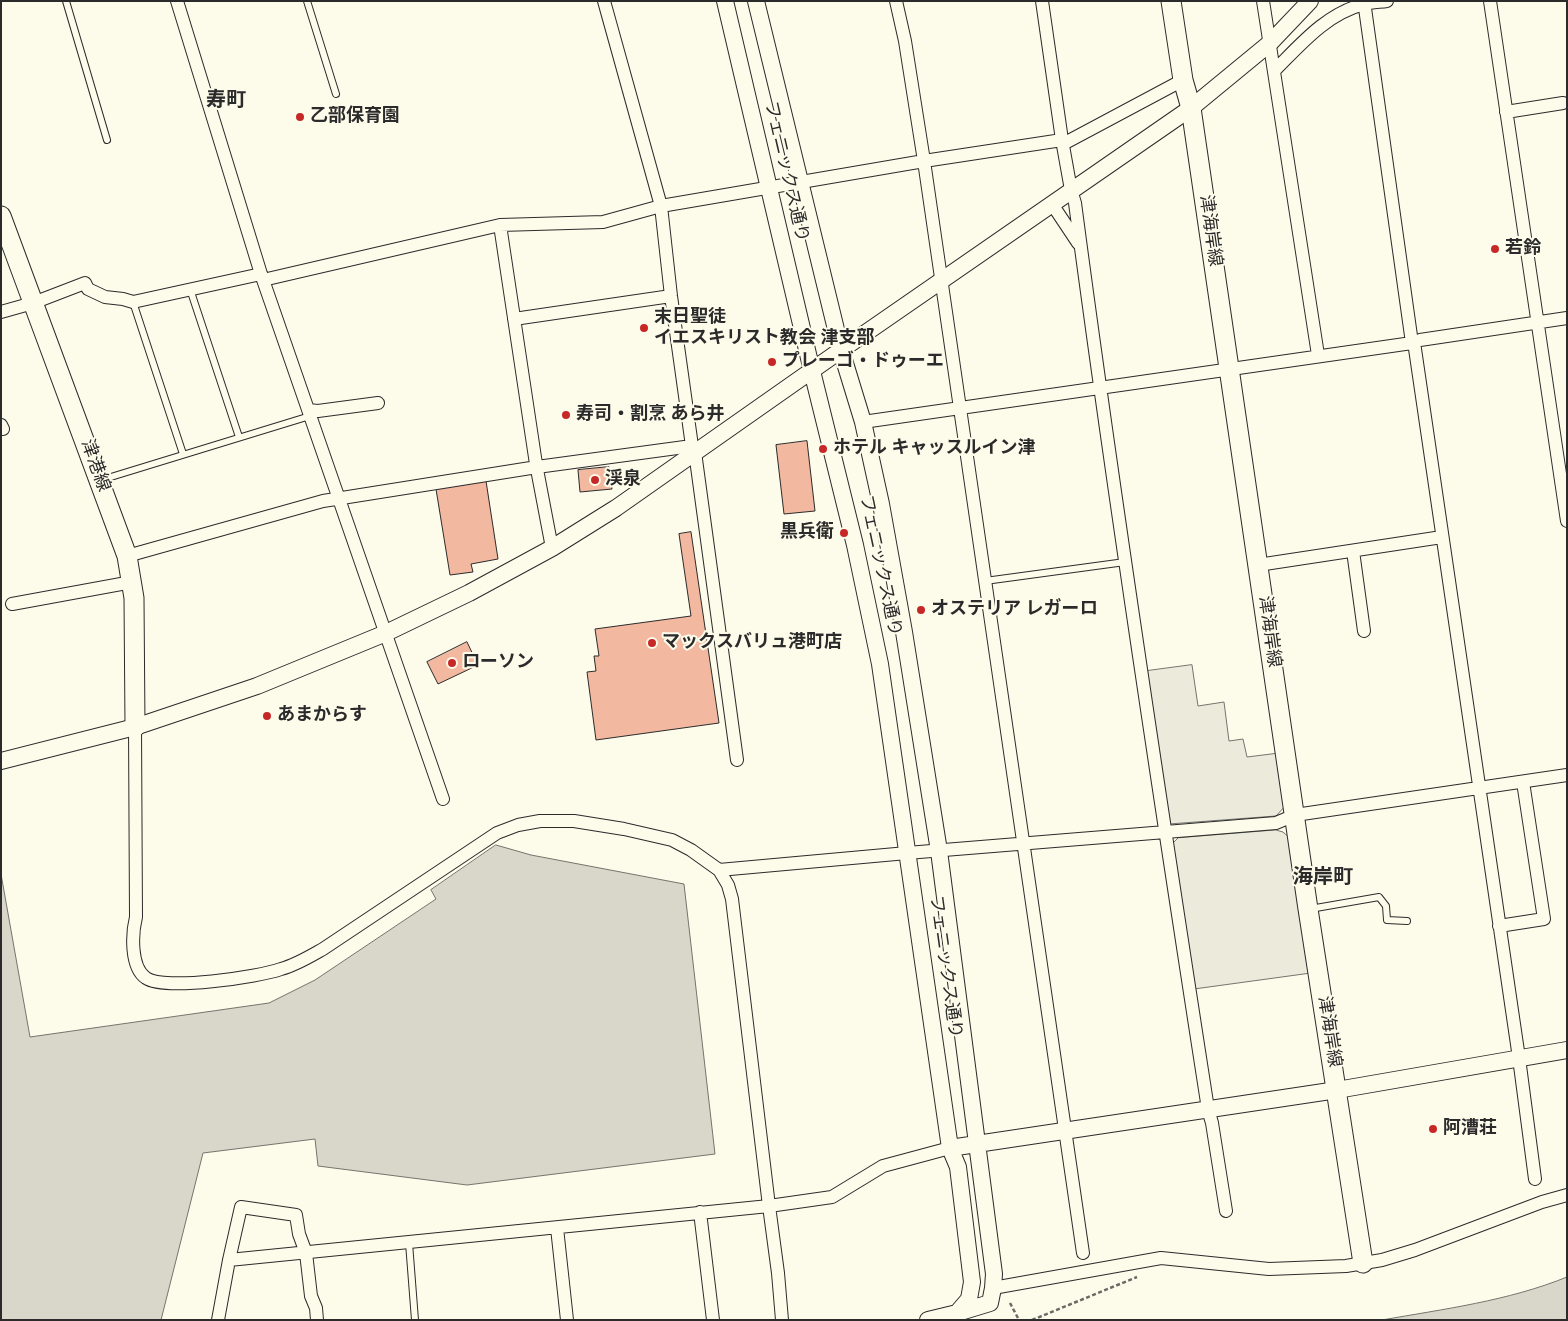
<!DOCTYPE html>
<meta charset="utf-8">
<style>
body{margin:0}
#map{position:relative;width:1568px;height:1321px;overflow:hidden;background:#fdfbea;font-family:Overpass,sans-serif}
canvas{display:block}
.frame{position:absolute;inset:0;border:2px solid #2b2b2b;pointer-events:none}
</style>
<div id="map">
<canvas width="1568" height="1321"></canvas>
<div class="frame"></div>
</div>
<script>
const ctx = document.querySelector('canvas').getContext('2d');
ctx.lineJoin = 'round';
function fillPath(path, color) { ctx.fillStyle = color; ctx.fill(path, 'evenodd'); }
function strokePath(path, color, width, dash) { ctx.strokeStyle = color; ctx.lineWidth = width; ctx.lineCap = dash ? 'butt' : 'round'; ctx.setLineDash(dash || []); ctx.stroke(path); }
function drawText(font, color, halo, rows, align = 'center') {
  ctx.font = font + ' Overpass,"Noto Sans JP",sans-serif'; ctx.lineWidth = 4; ctx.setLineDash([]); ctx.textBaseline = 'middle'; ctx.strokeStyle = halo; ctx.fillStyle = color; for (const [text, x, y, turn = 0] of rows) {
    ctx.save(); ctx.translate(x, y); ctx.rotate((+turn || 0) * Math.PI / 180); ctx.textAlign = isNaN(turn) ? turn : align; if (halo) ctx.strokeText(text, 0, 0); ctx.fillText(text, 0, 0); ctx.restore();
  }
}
const parking = new Path2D(`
 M1192,665L1198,706L1224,702L1229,741L1243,739L1247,757L1279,753L1287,804L1276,816L1169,824L1147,671Z
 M1276,830L1283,832L1291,839L1311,973L1194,989L1172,844L1178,838Z`);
fillPath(parking, '#eceadb');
strokePath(parking, '#74746e', 1);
const water = new Path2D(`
 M496,845L531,855L684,884L715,1154L467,1185L318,1166L315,1139L203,1153L161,1320H1V874L30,1037L269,1003L315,980L436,899L431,890Z
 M1567,1277V1320H1382C1444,1309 1508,1301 1567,1277Z`);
fillPath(water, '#d8d7c9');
strokePath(water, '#74746e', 1);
const building = new Path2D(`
 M807,441L815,511L784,514L776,445Z
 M609,467L612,489L580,492L578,470Z
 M486,481L498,559L471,564L473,572L450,575L436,489Z
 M691,532L719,723L596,740L587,672L596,671L594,656H599L595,629L691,616L679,534Z
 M467,642L478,665L438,684L427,662Z`);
fillPath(building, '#f2b8a0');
strokePath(building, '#2b2b2b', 1);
const service = new Path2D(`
 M66,1L107,140
 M307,1L336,94
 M190,289L239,437
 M133,302L183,454
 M101,480L310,416
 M985,581L1125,562
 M1310,909L1379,897L1386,906L1387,920L1407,921
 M409,1243L415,1320`);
const minor = new Path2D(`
 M177,1L261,274L443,799
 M604,1L661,206L671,296L692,446L695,452L737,760
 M896,1L905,41L924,161L1083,1253
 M1042,1L1062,140L1071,190L1075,203C1115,506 1161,807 1208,1109L1212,1123L1226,1211
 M1263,1L1318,355
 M1364,1L1412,343
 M1490,1L1567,521
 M1275,70C1301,44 1326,14 1364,4C1371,2 1380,2 1387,1
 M1506,112L1563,103
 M1063,144L1183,80
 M1052,204L1078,243
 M500,225L536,464L552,548
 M263,280L500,225L603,222L661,206L924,161L1062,140
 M1,312L33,303L85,283L88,289L105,297L123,299L133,302L261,274
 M514,319L671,296
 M1414,342L1519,1058L1535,1179
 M308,410L318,411L378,403
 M863,422L1412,343L1420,340L1567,318
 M1,425L3,429
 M1353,551L1364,631
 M127,556L323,501L537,467L692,446
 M1258,565L1442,537
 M12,604L132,582
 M135,727L136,917C132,933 130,967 146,978C164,991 259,977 281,969C296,965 309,957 323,949L497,833L518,825L540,821H574L624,829L672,840L691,850L719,870L728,885L732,899L769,1206L778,1273L782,1320
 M719,870L907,853L1276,823L1295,815L1567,775
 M1499,926L1544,919L1523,782
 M700,1212L713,1320
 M557,1228L567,1320
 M229,1260L769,1206L832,1197L883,1166L950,1148
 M993,1288L1161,1258L1269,1269L1346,1266L1382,1260L1415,1250L1542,1202L1567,1195
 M218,1320L229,1260L241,1207L296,1215L299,1234L306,1253L311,1296L316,1308L317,1320`);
const tertiary = new Path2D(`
 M725,1L812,371L855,545L880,664L950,1148L958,1167L972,1282L969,1299L957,1313
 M756,1L841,350L863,422L881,504L904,632L939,851L994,1274L993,1288L990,1303L957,1313L928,1320
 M1,761L135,727L257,686L386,633L469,593L552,548L616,508L841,350L1191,108L1270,43L1310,1
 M950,1148L1337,1090L1567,1050`);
const secondary = new Path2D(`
 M1171,1L1183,80L1191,108L1308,909L1363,1263
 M1,216L127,556L134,598L135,727`);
strokePath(service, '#2b2b2b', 8);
strokePath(minor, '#2b2b2b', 14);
strokePath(tertiary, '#2b2b2b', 18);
strokePath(secondary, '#2b2b2b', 21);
strokePath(new Path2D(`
 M1010,1303L1019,1320
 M1032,1320L1137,1277`), '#6a6964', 2.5, [4, 2.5]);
strokePath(service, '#fdfbea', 6);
strokePath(minor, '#fdfbea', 12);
strokePath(tertiary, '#fdfbea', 16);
strokePath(secondary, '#fdfbea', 19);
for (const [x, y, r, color] of [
 [300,117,5,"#c62828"],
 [1495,249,5,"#c62828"],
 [644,328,5,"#c62828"],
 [772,362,5,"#c62828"],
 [566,415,5,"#c62828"],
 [823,449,5,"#c62828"],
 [595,480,5,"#c62828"],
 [844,533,5,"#c62828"],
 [921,610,5,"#c62828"],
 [652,643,5,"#c62828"],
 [452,663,5,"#c62828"],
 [267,716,5,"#c62828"],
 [1433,1129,5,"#c62828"]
]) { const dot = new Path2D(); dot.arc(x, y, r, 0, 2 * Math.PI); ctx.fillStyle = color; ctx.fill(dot); strokePath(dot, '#fdfbea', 2); }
drawText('bold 18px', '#2b2b2b', '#fdfbea', [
 ["乙部保育園",310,117],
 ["若鈴",1505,249],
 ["末日聖徒",654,318],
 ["イエスキリスト教会 津支部",654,339],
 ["プレーゴ・ドゥーエ",782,362],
 ["寿司・割烹 あら井",576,415],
 ["ホテル キャッスルイン津",833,449],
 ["渓泉",605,480],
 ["黒兵衛",834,533,"right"],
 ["オステリア レガーロ",931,610],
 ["マックスバリュ港町店",662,643],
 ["ローソン",462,663],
 ["あまからす",277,716],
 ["阿漕荘",1443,1129]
], 'left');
drawText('18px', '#2b2b2b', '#fdfbea', [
 ["フェニックス通り",785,172,77],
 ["津海岸線",1209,231,82],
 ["津港線",94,466,70],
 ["フェニックス通り",879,566,78],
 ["津海岸線",1268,632,82],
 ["フェニックス通り",944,967,82],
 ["津海岸線",1328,1032,81]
]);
drawText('bold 20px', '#2b2b2b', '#fdfbea', [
 ["寿町",226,102],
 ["海岸町",1323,879]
]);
</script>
